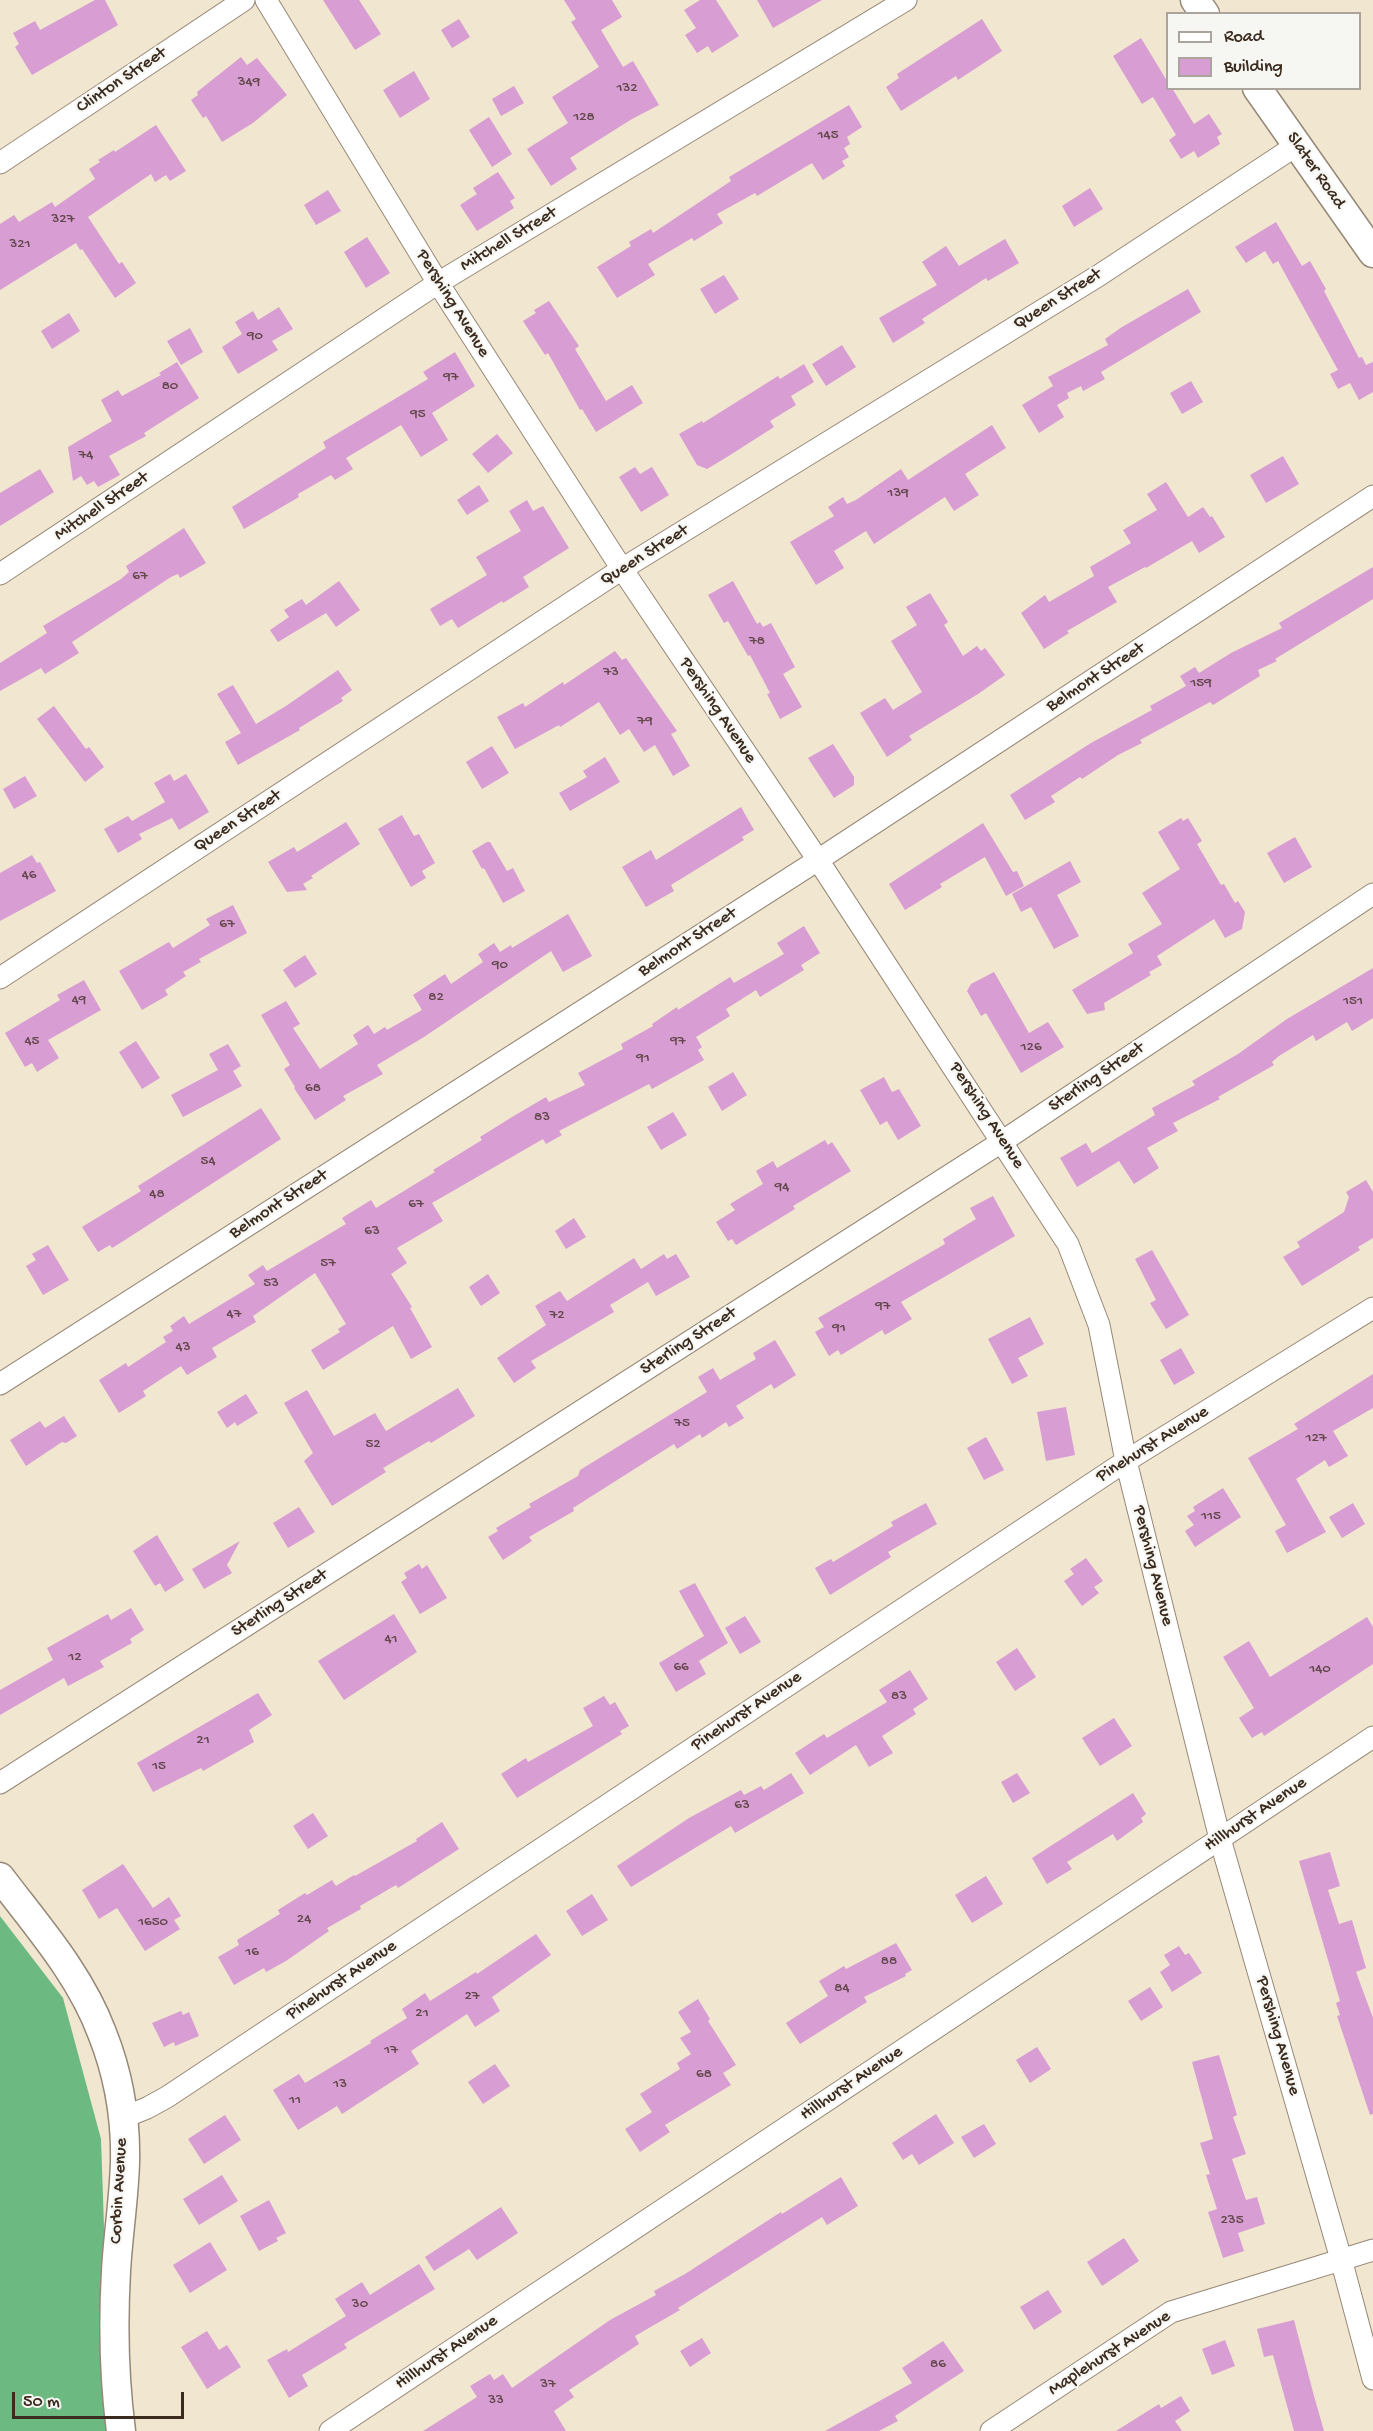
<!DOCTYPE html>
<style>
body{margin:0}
#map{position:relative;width:1373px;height:2431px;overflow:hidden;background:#f1e6d0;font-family:"Gochi Hand",sans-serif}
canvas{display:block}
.legend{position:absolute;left:1166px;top:12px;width:195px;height:78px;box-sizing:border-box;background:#f6f6f2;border:2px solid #aba49d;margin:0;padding:8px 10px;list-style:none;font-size:18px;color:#3b2a1e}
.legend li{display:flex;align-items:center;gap:12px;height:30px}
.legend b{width:30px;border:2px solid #aba49d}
.scale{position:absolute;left:12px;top:2392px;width:172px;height:27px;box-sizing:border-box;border:3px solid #3b2a1e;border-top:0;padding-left:8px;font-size:18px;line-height:21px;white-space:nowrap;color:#3b2a1e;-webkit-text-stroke:4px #f6f6f2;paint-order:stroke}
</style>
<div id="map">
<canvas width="1373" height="2431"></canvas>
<ul class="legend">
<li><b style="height:8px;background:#fff"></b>Road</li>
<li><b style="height:16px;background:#d89dd2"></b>Building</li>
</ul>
<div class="scale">50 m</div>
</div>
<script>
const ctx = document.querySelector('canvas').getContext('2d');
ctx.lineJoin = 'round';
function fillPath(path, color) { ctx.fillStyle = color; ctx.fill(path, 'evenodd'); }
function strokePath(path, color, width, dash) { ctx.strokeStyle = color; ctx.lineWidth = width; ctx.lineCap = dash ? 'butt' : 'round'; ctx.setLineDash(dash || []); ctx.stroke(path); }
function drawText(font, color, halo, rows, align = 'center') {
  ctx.font = font + ' "Gochi Hand",sans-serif'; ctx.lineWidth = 4.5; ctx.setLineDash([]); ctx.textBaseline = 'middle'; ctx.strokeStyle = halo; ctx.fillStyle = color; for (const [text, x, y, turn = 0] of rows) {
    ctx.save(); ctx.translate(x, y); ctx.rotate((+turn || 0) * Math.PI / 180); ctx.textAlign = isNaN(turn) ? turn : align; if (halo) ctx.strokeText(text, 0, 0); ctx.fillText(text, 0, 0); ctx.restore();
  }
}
fillPath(new Path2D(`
 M0,1916L63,1998L101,2139L111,2431H0Z`), '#6cb982');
fillPath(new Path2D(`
 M95,0H105L118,25L32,75L15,47L19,44L13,33L35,21L40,30Z
 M323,0H359L381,34L355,50Z
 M564,0H612L622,17L601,30L623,67L633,61L659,105L632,119L570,158L577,169L551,186L527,149L568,123L552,97L599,67L571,22L576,19Z
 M700,0H716L739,36L712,53L708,46L697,53L685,35L696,28L684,10Z
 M757,0H822L773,28Z
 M459,19L470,37L452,48L441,30Z
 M982,19L1002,51L958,80L956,76L901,111L886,87L899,78L897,74Z
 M1141,38L1167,81V88H1172L1194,124L1209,114L1222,134L1217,137L1220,144L1198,158L1194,151L1181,159L1169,140L1176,135L1153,97L1142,104L1113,56Z
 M241,57L247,65L257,58L287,95L253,123L222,142L206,116L203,118L191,100L198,95L197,92Z
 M414,71L430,99L400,118L383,90Z
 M514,86L524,103L501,116L492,99Z
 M849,105L862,127L847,137L850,144L844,148L849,157L842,161L845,166L823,180L812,163L757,196L755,193L717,214L723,223L694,241L692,238L648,264L655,275L617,298L597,267L631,246L629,242L651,229L653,233L731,181L729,177Z
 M489,117L512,154L492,167L469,130Z
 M156,125L186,171L170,181L166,175L155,182L151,174L88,217L119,264L122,262L136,283L115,298L82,249L80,250L76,243L0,290V224L14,215L19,222L52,202L55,207L95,179L89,169L100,162L98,160L114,150L115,152Z
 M498,172L515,198L510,201L514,208L477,231L460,205L477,194L473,188Z
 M1090,188L1103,209L1074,227L1062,206Z
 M328,190L341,211L316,225L304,205Z
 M1276,222L1302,266L1310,261L1326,289L1324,291L1359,358L1362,357L1366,365L1373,362V392L1359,400L1350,383L1338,389L1330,374L1338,370L1278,261L1273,264L1265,251L1246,263L1235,247Z
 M367,237L390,273L366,288L344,252Z
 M1005,239L1019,263L988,281L986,278L922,319L925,323L893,343L879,318L937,285L922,262L946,246L959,266Z
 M724,275L739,299L715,314L700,289Z
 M1188,289L1201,312L1101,372L1105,379L1083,391L1081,386L1067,393L1069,398L1057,405L1064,417L1039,433L1022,405L1053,386L1048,377L1108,345L1105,339L1122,327Z
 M549,301L579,346L575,349L606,401L632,385L643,403L596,432L582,409L580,410L548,353L545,355L523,321L536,313L534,310Z
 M279,307L293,329L272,341L278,350L238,374L222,347L242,334L235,322L253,311L258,320Z
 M69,313L80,331L52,349L41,331Z
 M190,328L203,352L181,365L167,341Z
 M842,345L856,367L826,386L812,364Z
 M455,352L475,386L432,413L448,440L421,457L401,425L346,458L353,469L335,480L331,475L298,494L299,497L244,529L232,507L326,448L323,442L428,379L423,372Z
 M177,362L199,398L144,433L146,436L109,456L120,475L98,487L94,481L87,485L81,476L73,481L68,447L112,421L101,400L118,390L122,396L161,375L159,373Z
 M804,364L814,382L791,396L796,405L770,421L774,427L727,457L707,469L697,465L679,434L702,421L703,423L778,376L780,379Z
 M1191,381L1203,402L1182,414L1170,393Z
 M992,425L1006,448L965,474L979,495L954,511L945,497L874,544L866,531L834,551L844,568L816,585L790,542L834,516L828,507L843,497L847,504L856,500L901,469L908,480Z
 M497,434L513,453L488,473L472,454Z
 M1283,456L1299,484L1266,503L1250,475Z
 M635,467L640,474L652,467L669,495L641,512L619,477Z
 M40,469L54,492L0,526V493Z
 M1166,482L1188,517L1203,507L1210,517L1212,516L1225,537L1199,553L1192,541L1146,568L1145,567L1108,587L1117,602L1067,631L1069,633L1044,649L1021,613L1045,595L1049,602L1094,576L1090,567L1131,543L1123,530L1157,510L1147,494Z
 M479,485L489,501L467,515L457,500Z
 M527,500L533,511L543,506L569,548L523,577L529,587L503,603L502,601L458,628L452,619L440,626L430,609L487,575L476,557L521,531L509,511Z
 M184,528L206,563L180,578L178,574L171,577L72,642L79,653L45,674L41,668L0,691V663L47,633L43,626L121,579L129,572L126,566Z
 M1373,567V599L1275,659L1277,661L1258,670L1260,676L1213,705L1210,702L1140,740L1142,743L1118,755L1082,779L1080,777L1051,796L1055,802L1025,820L1010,795L1091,743L1152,710L1150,706L1186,686L1180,676L1195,667L1199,673L1231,653L1282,628L1279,623Z
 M339,581L360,610L336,627L326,613L278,642L270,630L289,617L284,610L302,599L306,605Z
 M733,581L757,624L760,622L763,627L771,623L795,667L783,674L802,707L780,719L767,694L770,693L750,655L748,656L728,621L724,623L708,595Z
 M930,593L948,622L944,625L963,656L977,646L981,651L985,648L1005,675L978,694L909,736L912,740L887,757L860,713L885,698L893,710L922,692L891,641L917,625L906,607Z
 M615,651L622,660L626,658L677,731L671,734L690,766L673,776L655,745L644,752L629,729L620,735L599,702L560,727L559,725L515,749L497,717L523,703L525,707L563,682L564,685Z
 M338,670L352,690L341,698L343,701L299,728L300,730L238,765L225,742L241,733L217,694L233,685L256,724L286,706Z
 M54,706L86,749L89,747L104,767L85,782L37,719Z
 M833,744L854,777V785L834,798L808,758Z
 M492,746L509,773L482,789L466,762Z
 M605,757L620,782L570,811L559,793L587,777L583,771Z
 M170,774L174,781L186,774L209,812L179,830L172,818L139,834L142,839L118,853L104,829L128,816L132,821L165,802L154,783Z
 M25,776L37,796L14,809L3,789Z
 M741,807L754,830L742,837L744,840L671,885L674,891L646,907L622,867L651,850L656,860Z
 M402,815L414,836L419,834L435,863L422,871L426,878L411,887L378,829Z
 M1181,818L1183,821L1188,818L1202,841L1197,844L1221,885L1224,884L1235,903L1238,901L1245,912L1242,929L1225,938L1214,919L1157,956L1162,965L1149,972L1151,975L1104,1003L1105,1010L1087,1014L1072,990L1133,953L1128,944L1162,924L1142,893L1180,869L1158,832Z
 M346,822L360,844L311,876L313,878L303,884L307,890L287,892L268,862L294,847L297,852Z
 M983,823L1013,872L1017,871L1024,886L1006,896L985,857L940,884L942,887L905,910L889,884Z
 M1295,837L1312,867L1284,883L1267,853Z
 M487,842H490L507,871L513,868L525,891L503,903L484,868L482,869L472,851Z
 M32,855L37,863L40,862L56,891L0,921V873Z
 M1070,861L1081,882L1057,895L1079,936L1054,949L1031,907L1021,912L1012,894Z
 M233,905L247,933L199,959L201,962L183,972L186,976L165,990L168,995L142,1010L119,971L169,942L173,948L210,925L206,919Z
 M568,914L592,956L563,972L551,951L424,1037L377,1065L383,1074L343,1096L346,1100L315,1120L294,1088L295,1087L284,1069L290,1065L261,1015L286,1001L300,1024L293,1028L320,1069L358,1044L353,1035L368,1025L374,1034L385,1027L387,1030L422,1010L413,995L445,974L451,984L483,962L478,954L494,943L500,952L511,945L512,948Z
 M804,926L820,953L801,965L804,970L760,997L756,990L726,1009L730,1016L696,1037L702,1047L698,1050L704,1060L652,1089L649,1084L559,1131L562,1135L546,1144L543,1139L432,1203L443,1221L397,1248L407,1263L391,1274L412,1307L410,1308L432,1347L411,1359L393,1326L323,1370L311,1350L340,1332L338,1329L346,1324L315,1273L253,1316L256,1322L212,1348L217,1357L187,1375L181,1366L143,1391L146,1396L119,1413L99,1380L126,1363L128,1367L166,1342L163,1337L173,1331L170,1326L184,1316L189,1324L255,1284L248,1275L263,1265L267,1271L346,1224L342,1218L371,1200L376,1208L435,1172L433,1170L482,1140L480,1137L512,1117L546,1097L549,1102L585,1085L578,1073L623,1049L621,1044L653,1026L652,1024L677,1007L678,1010L730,977L734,983L784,954L777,943Z
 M305,955L317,974L295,988L283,970Z
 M1373,968V1018L1352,1031L1347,1022L1316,1041L1313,1035L1279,1056L1272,1062L1274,1065L1218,1097L1220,1099L1173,1123L1178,1131L1147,1148L1159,1168L1134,1184L1119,1161L1077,1187L1060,1158L1086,1143L1092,1153L1155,1115L1152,1108L1195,1085L1192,1081L1238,1054L1287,1019Z
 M994,972L1029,1033L1048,1022L1064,1047L1021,1073L986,1013L981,1016L967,991L971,984Z
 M84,980L101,1010L48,1040L59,1058L37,1072L32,1063L25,1067L5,1033L60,1000L57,995Z
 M136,1041L160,1078L142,1089L119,1052Z
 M228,1044L241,1066L233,1071L242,1086L183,1117L171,1095L218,1070L209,1054Z
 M733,1072L747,1095L722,1111L708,1087Z
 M884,1077L892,1092L899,1089L921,1126L898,1140L887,1121L880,1125L860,1090Z
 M261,1108L281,1139L125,1240L112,1248L110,1245L98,1252L82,1227L141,1191L138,1186Z
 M673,1112L687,1135L661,1150L647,1127Z
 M825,1140L828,1145L832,1142L851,1171L793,1206L795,1209L736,1245L732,1239L728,1241L716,1222L735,1210L730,1204L763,1184L756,1171L773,1161L777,1168Z
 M1366,1180L1373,1192V1238L1358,1247L1360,1250L1302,1286L1283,1257L1300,1247L1297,1242L1344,1212L1349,1197L1346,1192Z
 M993,1196L1015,1236L901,1302L912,1319L885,1335L882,1330L841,1355L838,1350L829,1356L815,1332L824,1327L818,1318L945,1244L943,1239L976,1219L970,1208Z
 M574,1218L586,1237L566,1249L555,1231Z
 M48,1245L69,1280L43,1295L26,1266L36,1260L32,1254Z
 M1152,1250L1189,1315L1166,1329L1150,1303L1156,1300L1135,1259Z
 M664,1254L667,1259L676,1254L690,1277L656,1296L648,1282L610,1305L614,1312L531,1361L536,1368L514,1383L497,1358L546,1325L535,1306L560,1291L567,1301L634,1258L641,1269Z
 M488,1274L500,1293L481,1306L469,1287Z
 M1030,1317L1044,1344L1018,1358L1028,1376L1012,1384L988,1339Z
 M775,1340L796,1375L774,1389L771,1384L736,1406L744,1418L729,1427L726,1422L702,1438L700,1434L677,1449L674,1444L573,1508L574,1511L529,1537L532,1541L503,1560L488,1537L498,1531L496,1528L531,1507L529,1504L578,1476L580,1470L707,1392L698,1377L713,1368L720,1380L756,1359L753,1353Z
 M1181,1348L1195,1373L1174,1385L1160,1360Z
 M1373,1374V1408L1333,1431L1348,1456L1329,1467L1325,1460L1296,1479L1326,1532L1287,1553L1275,1531L1286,1525L1248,1458L1298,1429L1294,1424Z
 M458,1388L475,1416L431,1443L429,1441L383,1468L386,1472L332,1506L304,1461L313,1453L284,1403L307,1390L334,1436L375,1413L386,1431Z
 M246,1394L258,1413L237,1426L235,1422L227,1428L217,1412Z
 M1066,1407L1075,1455L1046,1461L1037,1412Z
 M64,1416L77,1436L66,1443L62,1442L26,1466L10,1440L40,1421L45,1428Z
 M986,1437L1004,1470L984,1480L967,1448Z
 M1223,1488L1241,1517L1195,1547L1185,1531L1194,1525L1187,1516L1195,1511L1193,1507Z
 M926,1503L937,1524L888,1552L891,1557L830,1595L815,1568L831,1559L833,1562L893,1526L891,1522Z
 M1353,1503L1365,1524L1342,1538L1329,1517Z
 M299,1507L315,1532L288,1548L273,1523Z
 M157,1535L184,1580L165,1592L160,1583L155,1586L133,1551Z
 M240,1541L227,1565L232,1573L204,1589L192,1569Z
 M1086,1558L1103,1581L1094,1587L1099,1593L1082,1606L1064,1581L1074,1574L1070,1569Z
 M419,1564L422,1569L427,1565L447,1598L420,1614L401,1582L407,1578L404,1573Z
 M695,1583L728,1643L699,1661L706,1674L676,1692L659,1663L704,1636L679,1591Z
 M131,1608L144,1630L130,1639L132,1643L100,1661L104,1667L68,1686L64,1678L0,1715V1690L53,1660L47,1648L108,1614L111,1620Z
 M394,1614L417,1652L344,1700L318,1661Z
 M745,1616L761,1642L740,1654L725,1628Z
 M1367,1617L1373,1627V1664L1264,1736L1262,1732L1252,1738L1239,1718L1254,1708L1223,1657L1249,1641L1270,1677Z
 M1017,1648L1036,1677L1015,1691L996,1662Z
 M910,1670L928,1699L913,1709L916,1714L882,1736L893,1753L869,1767L856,1745L810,1775L795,1753L824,1734L827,1738L887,1702L879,1690Z
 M258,1693L272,1715L249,1730L254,1742L203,1771L201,1768L153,1792L137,1763Z
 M604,1696L610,1705L615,1702L629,1726L620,1731L622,1734L517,1798L501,1774L526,1758L528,1762L593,1726L583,1708Z
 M1114,1718L1132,1746L1100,1766L1082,1738Z
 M791,1773L804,1793L735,1833L731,1826L631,1887L617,1866L689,1818L741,1790L744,1795L761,1786L764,1790Z
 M1017,1773L1030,1793L1013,1803L1001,1782Z
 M1133,1793L1146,1814L1141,1818L1143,1822L1117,1841L1113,1834L1067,1862L1072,1869L1047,1884L1032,1858Z
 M313,1813L328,1836L308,1849L293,1826Z
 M442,1822L459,1849L398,1888L396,1885L360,1906L361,1909L327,1928L329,1931L286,1961L266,1972L264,1968L234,1985L218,1957L239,1945L237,1940L280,1914L278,1910L305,1893L307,1895L332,1880L336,1886L354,1875L355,1876L417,1841L416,1839Z
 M1330,1852L1340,1886L1328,1890L1339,1924L1352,1920L1366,1968L1356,1972L1373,2018V2114L1370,2115L1337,2016L1340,2015L1336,2003L1340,2001L1299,1861Z
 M123,1864L153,1908L169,1897L181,1916L174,1920L180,1929L145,1951L117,1908L99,1919L82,1890Z
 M986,1876L1003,1904L972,1923L955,1895Z
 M592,1894L608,1920L582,1936L566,1911Z
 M536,1934L551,1955L492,1997L500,2011L475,2027L467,2014L411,2051L419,2064L342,2114L337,2106L298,2130L273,2090L299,2074L305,2083L371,2043L370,2041L407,2018L402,2009L425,1993L430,2001L476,1972L477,1974Z
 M896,1943L912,1970L905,1974L906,1976L864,1997L867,2002L800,2044L786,2023L828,1996L819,1981L844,1966L846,1969Z
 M1179,1946L1185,1955L1189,1953L1202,1973L1172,1992L1160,1972L1170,1965L1164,1955Z
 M1150,1987L1163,2007L1141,2021L1128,2001Z
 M698,1999L710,2019L708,2021L736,2065L723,2073L731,2085L665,2125L670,2132L640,2152L625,2129L652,2112L640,2094L680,2069L677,2063L691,2054L680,2038L691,2032L678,2012Z
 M181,2011L183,2015L189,2012L199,2036L175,2046L174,2042L164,2047L152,2023Z
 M1037,2047L1051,2069L1030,2083L1016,2060Z
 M1219,2055L1237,2115L1233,2117L1246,2154L1232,2159L1246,2200L1257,2197L1265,2224L1238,2233L1244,2251L1223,2258L1208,2212L1217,2209L1206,2175L1210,2174L1200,2143L1213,2139L1192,2062Z
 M495,2064L510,2086L483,2104L468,2082Z
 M936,2114L954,2143L919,2165L912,2154L903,2160L892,2143Z
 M225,2115L241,2140L204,2164L188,2139Z
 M984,2124L996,2144L974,2158L961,2137Z
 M222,2175L238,2201L199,2225L183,2199Z
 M841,2177L858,2206L827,2225L822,2217L678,2308L680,2310L635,2336L639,2344L569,2390L574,2397L554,2411L566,2431H423L477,2397L470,2386L490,2374L494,2380L503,2374L512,2388L610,2320L656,2295L654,2291L685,2274L781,2212L782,2214Z
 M269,2200L286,2233L276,2238L278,2241L259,2251L240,2216Z
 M501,2207L518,2233L477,2260L469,2249L434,2271L425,2257Z
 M1124,2238L1139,2261L1102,2286L1087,2262Z
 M210,2242L227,2270L190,2293L173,2265Z
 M419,2264L435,2289L344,2344L347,2348L302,2375L308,2386L289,2398L267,2360L287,2349L288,2352L346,2316L335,2299L362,2282L370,2295Z
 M1048,2290L1062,2312L1034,2330L1020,2307Z
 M1294,2320L1314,2396L1324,2431H1294L1273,2355L1264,2357L1257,2329Z
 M207,2331L219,2350L227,2345L241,2367L207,2389L181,2347Z
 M702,2338L711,2353L690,2367L680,2351Z
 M1225,2340L1235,2366L1212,2375L1202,2349Z
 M943,2341L964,2371L895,2416L898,2421L879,2431H825L912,2383L902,2368Z
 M1181,2396L1190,2411L1175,2421L1182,2431H1116L1159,2404L1161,2408Z`), '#d89dd2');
const minor = new Path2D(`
 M266,0L438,283L622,569L818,860L1068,1244L1099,1325L1126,1461L1220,1839L1341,2259L1373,2379
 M0,163L244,0
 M0,574L438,283L906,0
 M0,978L622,569L1098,276L1297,145
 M0,1384L818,860L1373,496
 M0,1783L1003,1141L1373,894
 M122,2118L147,2108L167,2097L1126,1461L1373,1308
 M330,2431L1373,1737
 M991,2431L1171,2312L1373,2250`);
const secondary = new Path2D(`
 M1195,0L1205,14
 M1257,88L1373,253
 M0,1877C37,1926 80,1974 102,2033C118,2073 126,2119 125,2162C124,2199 118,2235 116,2271C113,2324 114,2378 121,2431`);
strokePath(minor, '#968877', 23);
strokePath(secondary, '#968877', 31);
strokePath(minor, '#fff', 21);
strokePath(secondary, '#fff', 28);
drawText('15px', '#62474b', null, [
 ["349",249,83],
 ["132",627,89],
 ["128",584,118],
 ["145",828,136],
 ["327",63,220],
 ["321",20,245],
 ["90",255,337],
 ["97",451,378],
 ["80",170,387],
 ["95",418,415],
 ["74",86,456],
 ["139",898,494],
 ["67",140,577],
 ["78",757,642],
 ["73",611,673],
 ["159",1201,684],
 ["79",645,722],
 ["46",29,876],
 ["67",227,925],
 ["90",500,966],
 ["82",436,998],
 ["49",79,1001],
 ["151",1353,1002],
 ["45",32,1042],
 ["97",678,1042],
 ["126",1031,1048],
 ["91",643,1059],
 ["68",313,1089],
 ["83",542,1118],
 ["54",208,1162],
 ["94",782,1188],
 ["48",157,1195],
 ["67",416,1205],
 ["63",372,1232],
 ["57",328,1264],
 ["53",271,1284],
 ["97",883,1307],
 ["47",234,1315],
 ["72",557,1316],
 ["91",839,1329],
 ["43",183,1348],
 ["75",682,1424],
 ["127",1316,1439],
 ["52",373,1445],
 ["115",1211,1517],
 ["41",391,1640],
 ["12",75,1658],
 ["66",681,1668],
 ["140",1320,1670],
 ["83",899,1697],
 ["21",203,1741],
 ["15",159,1767],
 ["63",742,1806],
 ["24",304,1920],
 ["1650",153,1923],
 ["16",252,1953],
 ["88",889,1962],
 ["84",842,1989],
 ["27",472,1997],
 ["21",422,2014],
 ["17",391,2051],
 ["68",704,2075],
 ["13",340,2085],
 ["11",295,2101],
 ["235",1232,2221],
 ["30",360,2305],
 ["86",938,2365],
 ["37",548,2385],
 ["33",496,2401]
]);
drawText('18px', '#3b2a1e', '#f6f6f2', [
 ["Clinton Street",122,81,-34],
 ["Slater Road",1315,171,55],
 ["Mitchell Street",509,240,-31],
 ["Queen Street",1058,300,-32],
 ["Pershing Avenue",452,304,58],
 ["Mitchell Street",102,507,-34],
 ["Queen Street",645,556,-32],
 ["Belmont Street",1096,678,-33],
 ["Pershing Avenue",717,711,56],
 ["Queen Street",238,822,-33],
 ["Belmont Street",688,943,-33],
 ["Sterling Street",1097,1078,-34],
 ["Pershing Avenue",986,1116,57],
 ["Belmont Street",279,1205,-33],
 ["Sterling Street",689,1342,-33],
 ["Pinehurst Avenue",1153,1445,-32],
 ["Pershing Avenue",1152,1566,76],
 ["Sterling Street",280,1604,-33],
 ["Pinehurst Avenue",747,1712,-34],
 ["Hillhurst Avenue",1256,1815,-34],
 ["Pinehurst Avenue",342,1981,-34],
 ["Pershing Avenue",1277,2036,74],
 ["Hillhurst Avenue",852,2084,-34],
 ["Corbin Avenue",120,2191,-87],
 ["Hillhurst Avenue",447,2353,-34],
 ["Maplehurst Avenue",1110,2354,-33]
]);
</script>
